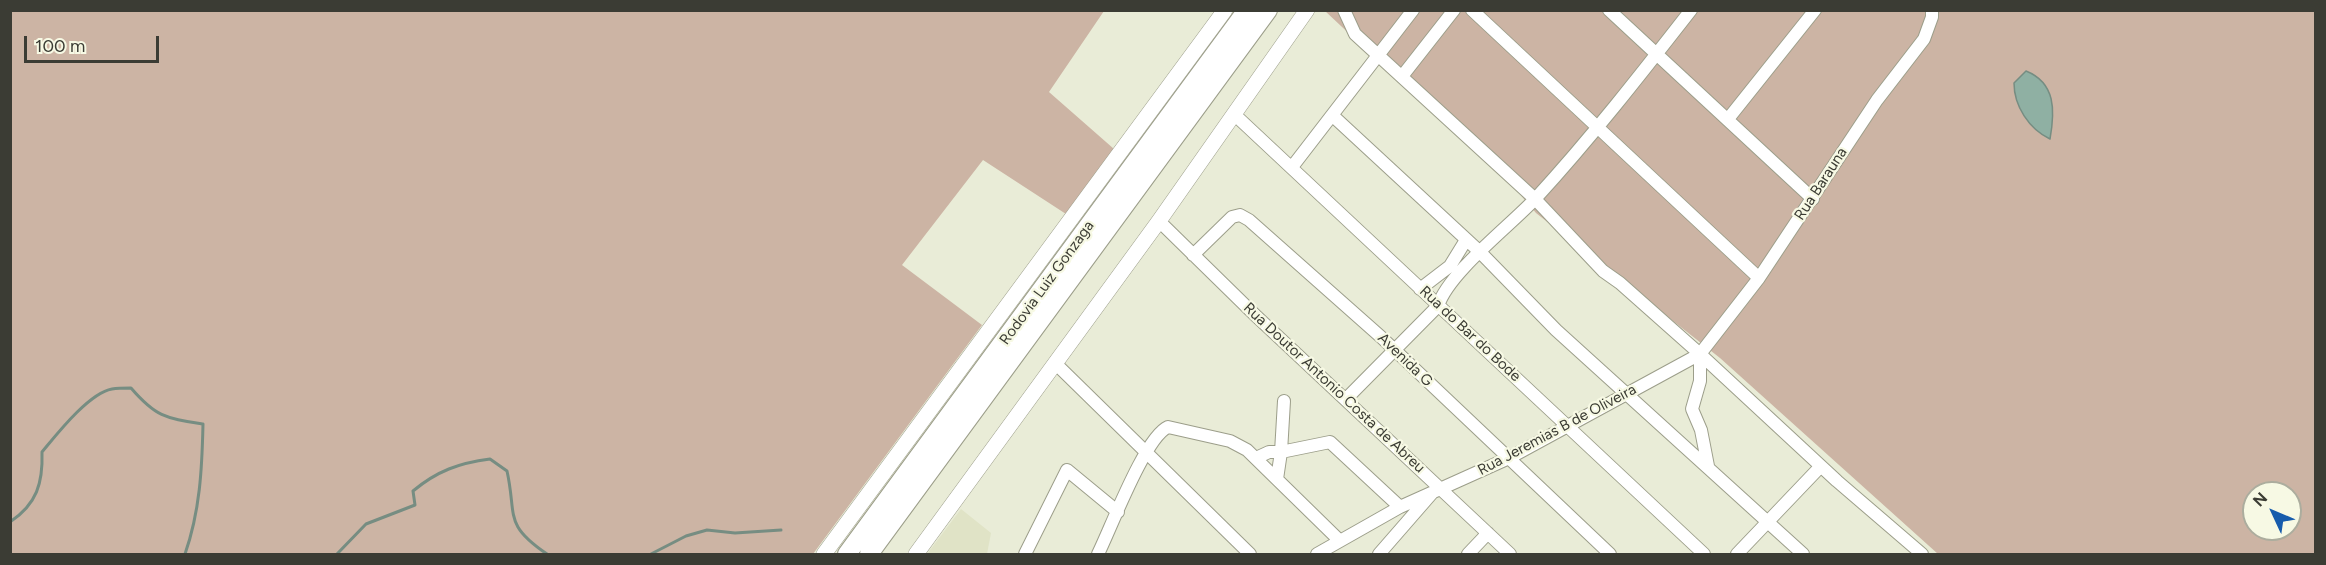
<!DOCTYPE html>
<html>
<head>
<meta charset="utf-8">
<style>
  body { margin:0 }
  #map { position:relative; width:2326px; height:565px; overflow:hidden; background:#e9ecd7; font-family:Figtree,sans-serif }
  canvas { display:block }
  .frame { position:absolute; inset:0; border:12px solid #3b3c34; pointer-events:none }
  .north { position:absolute; left:2242px; top:481px; width:60px; height:60px; box-sizing:border-box; background:#f7f9e4; border:2px solid #acad9e; border-radius:50%; rotate:314deg; font-size:16px; font-weight:700; line-height:24px; text-align:center; color:#3b3c34 }
  .north::after { content:''; display:block; margin:auto; width:21px; height:27px; background:#175cac; clip-path:polygon(50% 0,100% 100%,50% 72%,0 100%) }
  .scale { position:absolute; left:24px; top:36px; width:135px; height:27px; box-sizing:border-box; border:3px solid #3b3c34; border-top:0; padding-left:8px; font-size:18px; line-height:21px; white-space:nowrap; color:#3b3c34; -webkit-text-stroke:4px #f7f9e4; paint-order:stroke }
</style>
</head>
<body>
<div id="map">
<canvas width="2326" height="565"></canvas>
<div class="frame"></div>
<div class="north">N</div>
<div class="scale">100 m</div>
</div>
<script>
const c = document.querySelector('canvas').getContext('2d');
c.lineJoin = 'round';
function paint(path, color) {
  c.fillStyle = color;
  c.fill(path, 'evenodd');
}
function strokePath(path, color, width, dash) {
  c.strokeStyle = color;
  c.lineWidth = width;
  c.lineCap = dash ? 'butt' : 'round';
  c.setLineDash(dash || []);
  c.stroke(path);
}
function write(font, color, halo, rows, align = 'center') {
  c.font = font + ' Figtree,sans-serif';
  c.lineWidth = 4.5;
  c.setLineDash([]);
  c.textBaseline = 'middle';
  c.strokeStyle = halo;
  c.fillStyle = color;
  for (const [text, x, y, turn = 0] of rows) {
    c.save();
    c.translate(x, y);
    c.rotate((+turn || 0) * Math.PI / 180);
    c.textAlign = isNaN(turn) ? turn : align;
    if (halo) c.strokeText(text, 0, 0);
    c.fillText(text, 0, 0);
    c.restore();
  }
}
paint(new Path2D(`
  M961 509 991 533 987 554H927Z`), '#e0e3c6');
paint(new Path2D(`
  M10 11H1104L1049 92 1114 149 1066 214 983 160 902 265 982 325 813 554H11Z
  M1325 11H2315V554H1938L1720 358 1536 213 1518 192ZM2254 493H2290V529H2254Z`), '#ccb4a4');
const water = new Path2D(`
  M2026 71C2056 83 2055 111 2050 139 2029 129 2014 106 2014 83Z`);
paint(water, '#8fb0a3');
strokePath(water, '#768d82', 1.5);
strokePath(new Path2D(`
  M10 522C37 504 43 483 42 452 57 434 89 393 112 389 118 388 125 388 131 388 156 417 165 418 203 424 202 469 200 511 185 554
  M337 554 366 524 415 505 413 491C437 471 459 463 490 459L507 471C517 516 503 524 547 554
  M651 554 686 536 707 530 735 533 781 530`), '#768d82', 3);
const minor = new Path2D(`
  M1344 10 1355 34 1535 199 1603 271 1620 283 1700 354 1837 481 1922 554
  M1472 10 1759 278
  M1609 10 1813 199
  M1403 75 1454 10
  M1235 115 1704 554
  M1333 116 1480 252 1556 330 1803 554
  M1728 119 1815 10
  M1292 167 1413 10
  M1159 221 1255 315 1510 554
  M1193 255 1232 217 1240 215 1249 220 1381 337 1610 554
  M1420 289 1450 266 1466 240
  M1700 354V381L1692 409 1701 430 1708 466
  M1055 363 1250 554
  M1346 399 1438 306C1448 273 1511 225 1536 198 1591 138 1641 74 1691 10
  M1256 458 1269 452H1281L1284 401
  M1277 479 1281 452 1330 442 1400 507
  M1025 554 1067 470 1118 512
  M1098 554C1111 528 1145 437 1168 427L1230 441 1247 450 1339 540
  M1317 554 1400 507 1509 458 1700 354 1759 278 1877 100 1924 39 1932 17V10
  M1379 554 1433 492
  M1468 554 1488 533
  M1737 554 1821 466`);
const major = new Path2D(`
  M824 554 1225 10
  M916 554 1159 221 1307 10`);
const highway = new Path2D(`
  M847 554 1247 10
  M869 554 1268 10`);
strokePath(minor, '#9c9e8a', 14);
strokePath(major, '#9c9e8a', 16);
strokePath(highway, '#9c9e8a', 20);
strokePath(minor, '#fff', 12);
strokePath(major, '#fff', 15);
strokePath(highway, '#fff', 18);
write('15px', '#3b3c34', '#f7f9e4', [
  ["Rua Barauna",1821,184,-57],
  ["Rodovia Luiz Gonzaga",1047,283,-54],
  ["Rua do Bar do Bode",1470,334,43],
  ["Avenida G",1405,360,44],
  ["Rua Doutor Antonio Costa de Abreu",1334,388,43],
  ["Rua Jeremias B de Oliveira",1557,430,-28]
]);
</script>
</body>
</html>
